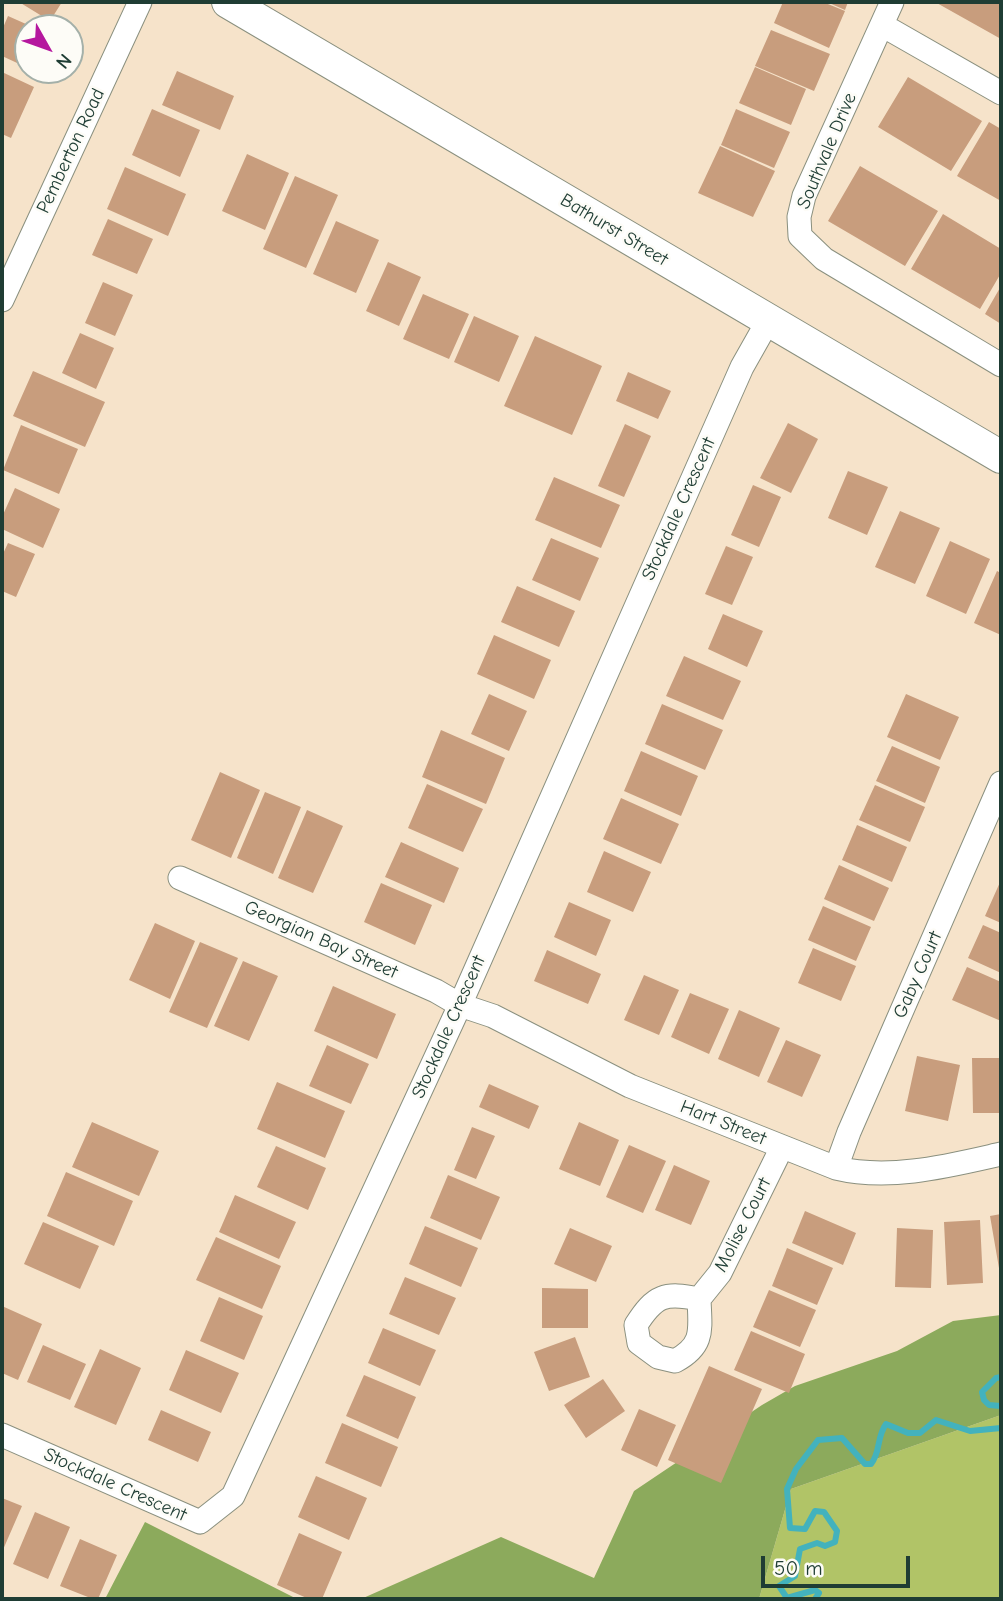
<!DOCTYPE html>
<html>
<head>
<meta charset="utf-8">
<style>
  body { margin:0 }
  #map { position:relative; width:1003px; height:1601px; overflow:hidden; background:#f6e3ca; font-family:"Comic Neue",sans-serif }
  canvas { display:block }
  .frame { position:absolute; inset:0; border:4px solid #1f3d34; pointer-events:none }
  .north { position:absolute; left:14px; top:14px; width:70px; height:70px; box-sizing:border-box; background:#fdfcf7; border:2px solid #a4b0a9; border-radius:50%; rotate:130deg; font-size:19px; font-weight:700; line-height:28px; text-align:center; color:#1f3d34 }
  .north::after { content:''; display:block; margin:auto; width:24px; height:32px; background:#b5179e; clip-path:polygon(50% 0,100% 100%,50% 72%,0 100%) }
  .scale { position:absolute; left:761px; top:1556px; width:149px; height:32px; box-sizing:border-box; border:4px solid #1f3d34; border-top:0; padding-left:9px; font-size:21px; line-height:24px; white-space:nowrap; color:#1f3d34; -webkit-text-stroke:5px #fdfcf7; paint-order:stroke }
</style>
</head>
<body>
<div id="map">
<canvas width="1003" height="1601"></canvas>
<div class="frame"></div>
<div class="north">N</div>
<div class="scale">50 m</div>
</div>
<script>
const c = document.querySelector('canvas').getContext('2d');
c.lineJoin = 'round';
function paint(path, color) {
  c.fillStyle = color;
  c.fill(path, 'evenodd');
}
function strokePath(path, color, width, dash) {
  c.strokeStyle = color;
  c.lineWidth = width;
  c.lineCap = dash ? 'butt' : 'round';
  c.setLineDash(dash || []);
  c.stroke(path);
}
function write(font, color, halo, rows, align = 'center') {
  c.font = font + ' "Comic Neue",sans-serif';
  c.lineWidth = 5;
  c.setLineDash([]);
  c.textBaseline = 'middle';
  c.strokeStyle = halo;
  c.fillStyle = color;
  for (const [text, x, y, turn = 0] of rows) {
    c.save();
    c.translate(x, y);
    c.rotate((+turn || 0) * Math.PI / 180);
    c.textAlign = isNaN(turn) ? turn : align;
    if (halo) c.strokeText(text, 0, 0);
    c.fillText(text, 0, 0);
    c.restore();
  }
}
paint(new Path2D(`
  M1001 1415V1599H759L791 1489Z`), '#b1c467');
paint(new Path2D(`
  M1001 1315V1415L791 1489 759 1599H361L501 1537 594 1578 634 1491 762 1405 795 1386 897 1351 953 1321Z
  M145 1522 297 1599H105Z`), '#8caa5c');
strokePath(new Path2D(`
  M1001 1377 996 1378 982 1392 984 1400 989 1405 1001 1406
  M815 1599 819 1593 815 1590 787 1598 779 1586 795 1576 800 1549 817 1543 825 1546 835 1542 837 1531 824 1512 815 1511 805 1529 790 1528 787 1489 796 1469 818 1440 842 1438 865 1464H871C881 1452 876 1438 886 1424L908 1433H920L936 1420 970 1431 1001 1428`), '#43b2bd', 6);
paint(new Path2D(`
  M19 2H62L50 21Z
  M783 2H823L845 11 829 48 774 23Z
  M827 2H848L845 10Z
  M935 2H1001V39Z
  M8 16 35 28H28V68L2 56V30Z
  M771 30 830 54 814 91 755 66Z
  M755 67 806 89 791 125 739 103Z
  M177 71 234 96 220 130 162 105Z
  M2 72 34 87 11 138 2 134Z
  M908 77 982 121 951 171 878 127Z
  M152 109 200 130 180 177 132 155Z
  M736 109 790 132 774 168 721 145Z
  M989 122 1001 129V201L957 176Z
  M720 146 775 171 753 217 698 193Z
  M247 154 289 173 265 230 222 211Z
  M860 166 938 211 905 266 828 221Z
  M125 167 186 194 168 236 107 209Z
  M295 176 338 195 306 268 263 249Z
  M943 214 1001 249V273L980 309 911 269Z
  M108 219 153 239 137 274 92 255Z
  M336 221 379 240 356 293 313 274Z
  M388 262 421 277 399 326 366 311Z
  M103 282 133 295 115 336 85 323Z
  M1001 286V324L985 314Z
  M423 294 469 314 449 359 403 339Z
  M474 316 519 336 499 382 454 362Z
  M80 333 114 348 96 389 62 373Z
  M535 336 602 366 572 435 504 406Z
  M33 371 105 402 85 447 13 416Z
  M628 372 671 391 658 419 616 401Z
  M788 423 818 439 791 493 760 478Z
  M625 424 651 436 624 497 598 486Z
  M21 425 78 449 59 494 3 470Z
  M848 471 888 487 867 535 828 518Z
  M554 477 620 505 601 548 535 520Z
  M753 485 781 497 759 547 731 535Z
  M15 488 60 509 43 548 2 529V517Z
  M900 511 940 528 915 584 875 567Z
  M551 538 599 558 580 601 532 580Z
  M950 541 990 559 966 614 926 596Z
  M8 543 35 554 16 597 2 591V556Z
  M726 546 753 557 732 605 705 594Z
  M997 571 1001 573V635L974 623Z
  M517 586 575 611 559 647 501 622Z
  M723 614 763 631 747 667 708 649Z
  M494 635 551 660 534 699 477 674Z
  M684 656 741 681 723 720 666 696Z
  M489 694 527 711 509 751 471 734Z
  M906 694 959 717 940 760 887 737Z
  M662 704 723 730 705 770 645 744Z
  M441 730 505 758 486 804 422 777Z
  M892 746 940 767 925 803 876 781Z
  M641 751 698 776 681 816 624 791Z
  M220 772 260 790 231 858 191 840Z
  M427 784 483 809 463 852 408 828Z
  M875 785 925 807 910 842 859 820Z
  M265 792 301 807 273 874 237 858Z
  M621 798 679 824 661 864 603 839Z
  M307 810 343 826 313 893 278 878Z
  M857 825 907 847 892 882 842 860Z
  M401 842 459 868 444 903 385 877Z
  M604 851 651 872 633 912 587 892Z
  M839 865 889 888 874 921 824 899Z
  M1001 880V923L985 916Z
  M381 883 432 905 415 945 364 922Z
  M569 902 611 920 596 956 554 937Z
  M823 906 871 927 856 961 808 940Z
  M155 923 195 941 170 999 129 980Z
  M983 925 1001 933V973L968 958Z
  M200 942 238 958 207 1028 169 1012Z
  M813 948 856 966 841 1001 798 983Z
  M547 950 601 974 588 1004 534 981Z
  M243 961 278 976 249 1041 214 1026Z
  M967 967 1001 982V1021L952 1000Z
  M644 975 679 990 659 1035 624 1020Z
  M333 986 396 1014 377 1059 314 1031Z
  M690 993 729 1009 709 1054 671 1037Z
  M739 1010 780 1028 759 1077 718 1059Z
  M786 1040 821 1055 802 1097 767 1082Z
  M327 1045 369 1064 351 1104 309 1086Z
  M917 1056 960 1065 948 1121 905 1111Z
  M972 1058H1001V1113H973Z
  M277 1082 345 1111 325 1158 257 1129Z
  M489 1084 539 1106 529 1129 479 1107Z
  M92 1122 159 1151 139 1196 72 1167Z
  M579 1122 619 1140 600 1186 559 1169Z
  M472 1127 495 1136 476 1179 454 1170Z
  M629 1145 666 1161 643 1213 606 1197Z
  M276 1146 326 1168 308 1210 257 1187Z
  M674 1165 710 1181 691 1225 655 1210Z
  M66 1172 133 1201 114 1246 47 1216Z
  M448 1175 500 1197 481 1240 430 1218Z
  M235 1195 296 1222 279 1259 219 1232Z
  M805 1211 856 1233 843 1265 792 1243Z
  M1001 1214V1274H1000L990 1216Z
  M980 1220 983 1283 947 1285 944 1222Z
  M43 1222 99 1246 80 1289 24 1264Z
  M425 1226 478 1248 461 1287 409 1264Z
  M570 1228 612 1246 596 1282 554 1264Z
  M897 1228 933 1230 931 1288 895 1287Z
  M216 1237 281 1266 262 1309 196 1280Z
  M787 1248 833 1268 817 1305 772 1286Z
  M405 1277 456 1298 439 1335 389 1314Z
  M542 1288 588 1289V1328H542Z
  M769 1290 816 1310 800 1347 753 1327Z
  M219 1297 263 1316 244 1360 200 1341Z
  M2 1306 42 1324 18 1380 2 1373Z
  M383 1328 436 1350 420 1386 368 1363Z
  M751 1331 805 1354 789 1393 734 1370Z
  M575 1337 590 1377 549 1391 534 1352Z
  M43 1345 86 1364 70 1400 27 1382Z
  M100 1349 141 1368 116 1425 74 1407Z
  M186 1350 239 1373 221 1413 169 1390Z
  M709 1366 762 1389 721 1483 668 1460Z
  M364 1375 416 1397 398 1439 346 1416Z
  M603 1379 625 1411 586 1438 564 1405Z
  M639 1409 676 1425 657 1467 621 1450Z
  M161 1410 211 1432 198 1462 148 1440Z
  M342 1423 398 1447 381 1487 325 1463Z
  M316 1476 367 1498 349 1540 298 1517Z
  M2 1498 22 1506 2 1552Z
  M35 1512 70 1527 48 1579 13 1564Z
  M299 1533 342 1552 322 1599H309L277 1585Z
  M80 1539 117 1555 98 1599H93L60 1586Z`), '#c89d7d');
const minor = new Path2D(`
  M892 2 804 196 799 217 800 236 824 259 1001 365
  M882 25 1001 93
  M2 300 140 2
  M180 878 436 991 460 1005 493 1016 630 1086 836 1168C890 1181 948 1166 1001 1154
  M836 1168 849 1132 1001 783
  M699 1299C700 1329 705 1345 675 1361L658 1357 639 1343 636 1325C655 1295 665 1292 699 1299L720 1273 782 1147
  M2 1435 200 1522 233 1496 460 1005 742 367 768 321`);
const secondary = new Path2D(`
  M228 2 1001 457`);
strokePath(minor, '#8a907f', 25);
strokePath(secondary, '#8a907f', 34);
strokePath(minor, '#fff', 23);
strokePath(secondary, '#fff', 32);
write('19px', '#1f3d34', '#fdfcf7', [
  ["Pemberton Road",71,151,-65],
  ["Southvale Drive",827,151,-67],
  ["Bathurst Street",614,230,31],
  ["Stockdale Crescent",679,509,-66],
  ["Georgian Bay Street",321,940,24],
  ["Gaby Court",918,975,-66],
  ["Stockdale Crescent",449,1027,-66],
  ["Hart Street",723,1123,22],
  ["Molise Court",743,1225,-63],
  ["Stockdale Crescent",115,1485,24]
]);
</script>
</body>
</html>
